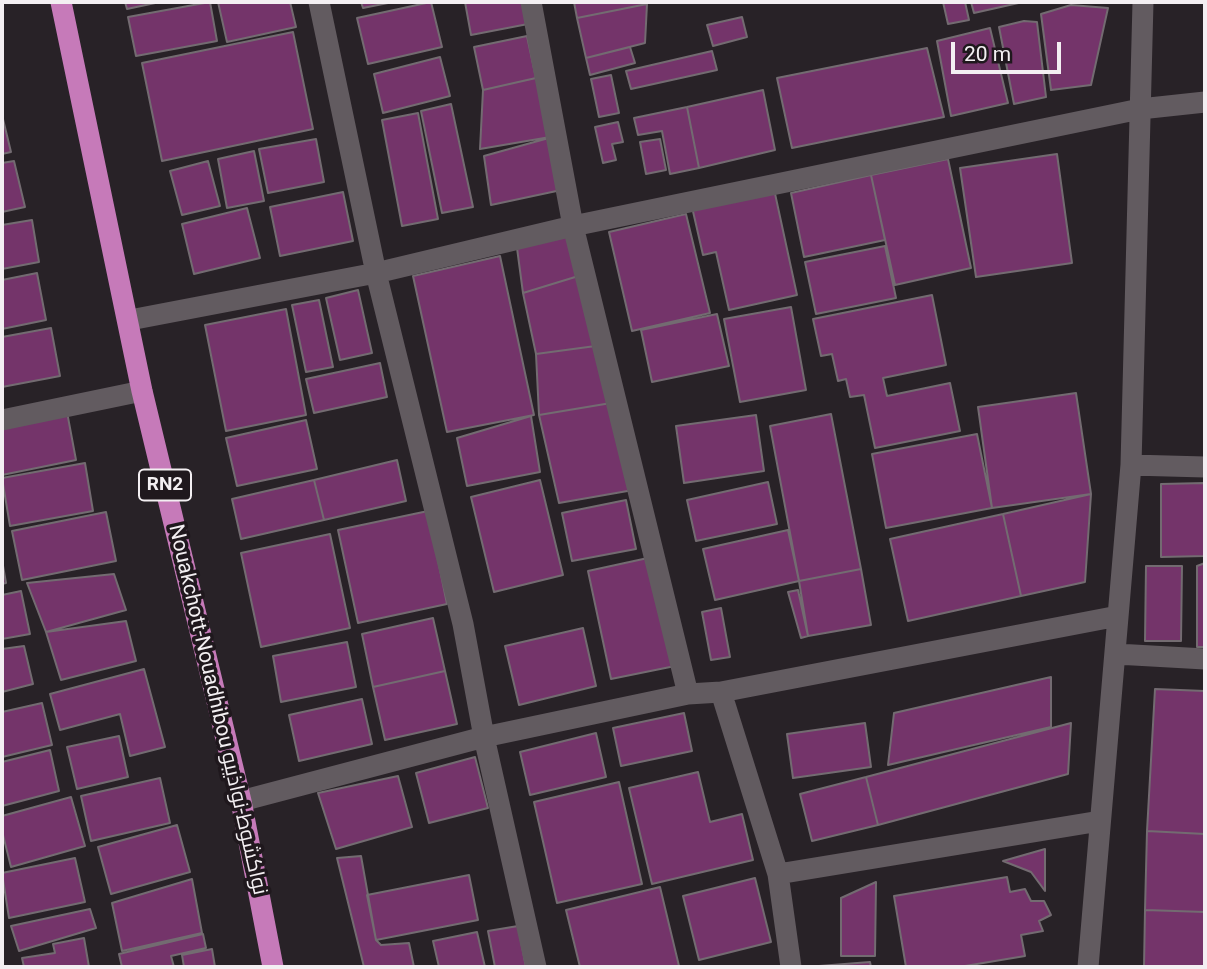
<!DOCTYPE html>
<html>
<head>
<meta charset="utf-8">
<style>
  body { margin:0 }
  #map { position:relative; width:1207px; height:969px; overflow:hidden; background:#282227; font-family:Roboto,sans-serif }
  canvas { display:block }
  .frame { position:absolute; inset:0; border:4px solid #f3eff2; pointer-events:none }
  .scale { position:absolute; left:951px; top:42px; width:110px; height:32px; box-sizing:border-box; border:4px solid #f3eff2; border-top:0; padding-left:9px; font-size:21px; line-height:24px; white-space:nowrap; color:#f3eff2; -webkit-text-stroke:5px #1f181d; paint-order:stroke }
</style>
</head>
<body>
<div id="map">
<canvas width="1207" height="969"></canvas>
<div class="frame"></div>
<div class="scale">20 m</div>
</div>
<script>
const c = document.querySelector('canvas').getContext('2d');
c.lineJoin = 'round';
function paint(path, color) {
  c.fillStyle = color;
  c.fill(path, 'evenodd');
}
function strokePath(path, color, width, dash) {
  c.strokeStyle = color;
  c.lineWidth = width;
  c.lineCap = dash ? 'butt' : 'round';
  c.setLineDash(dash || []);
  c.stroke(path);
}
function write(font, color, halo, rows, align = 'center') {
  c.font = font + ' Roboto,Cairo,sans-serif';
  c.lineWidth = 7;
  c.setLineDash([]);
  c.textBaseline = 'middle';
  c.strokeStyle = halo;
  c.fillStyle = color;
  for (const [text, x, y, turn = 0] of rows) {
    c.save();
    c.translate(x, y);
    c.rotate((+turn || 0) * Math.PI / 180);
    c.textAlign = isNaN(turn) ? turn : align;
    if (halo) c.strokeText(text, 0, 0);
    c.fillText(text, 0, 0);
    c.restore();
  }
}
const building = new Path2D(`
  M125 2H160L127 9Z
  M210 2 217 41 136 56 128 17Z
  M218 2H290L296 27 227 42Z
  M361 2H393L363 8Z
  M431 2 442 47 368 64 357 18Z
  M465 2H524L528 24 471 35Z
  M574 2H646L647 4 577 18Z
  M943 2H965L969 20 948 24Z
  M971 2H1023L974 13Z
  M647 4 645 43 586 58 577 18Z
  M1071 5 1108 8 1091 85 1051 90 1041 14Z
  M742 17 747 37 713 46 707 25Z
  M1024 21 1037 22 1046 97 1014 104 999 27Z
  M990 28 1008 103 951 116 937 41Z
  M293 32 313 129 162 161 142 63Z
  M527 36 536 78 483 90 474 47Z
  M630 47 635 63 590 75 586 58Z
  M927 48 944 117 792 148 777 78Z
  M712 51 717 70 631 89 626 71Z
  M440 57 450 96 383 113 374 74Z
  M611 75 619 113 599 117 591 79Z
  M536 78 556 136 480 149 483 90Z
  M763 90 775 150 699 168 687 107Z
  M451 104 473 207 442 213 421 111Z
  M687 107 699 168 670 174 662 131 638 135 634 118Z
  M418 113 438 219 402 226 382 120Z
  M2 115 11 152 2 154Z
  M618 122 623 142 612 144 616 160 603 163 595 127Z
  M556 136 566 189 491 205 484 156Z
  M316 139 324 182 268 193 259 149Z
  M660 139 666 170 646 174 640 142Z
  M254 151 264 201 227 208 218 159Z
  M1057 154 1072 263 976 277 960 168Z
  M948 159 971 268 895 285 871 175Z
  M14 161 25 207 2 212V163Z
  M208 161 220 206 182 215 170 171Z
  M871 175 885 240 804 257 791 193Z
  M774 189 797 295 729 310 716 252 703 255 692 207Z
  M343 192 353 241 280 256 270 207Z
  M247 208 260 258 194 274 182 224Z
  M686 214 710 313 632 331 609 232Z
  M32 220 39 262 2 269V225Z
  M573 226 585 274 523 293 517 248Z
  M885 246 896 298 816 314 805 262Z
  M500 256 534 415 447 432 413 276Z
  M37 273 46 320 2 329V280Z
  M585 274 603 345 536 354 523 293Z
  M358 290 372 353 340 360 326 298Z
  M932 295 946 365 883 378 887 396 950 383 960 431 875 448 864 395 850 397 846 379 838 381 832 354 821 356 813 319Z
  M319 300 333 367 306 372 292 305Z
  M791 307 806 390 740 402 724 319Z
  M286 309 306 415 226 431 205 325Z
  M717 314 729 366 652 382 641 330Z
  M51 328 60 376 2 387V337Z
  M603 345 617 402 539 415 536 354Z
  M380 363 387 397 314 413 306 379Z
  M1076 393 1091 494 992 508 978 407Z
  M617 402 639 489 559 503 539 415Z
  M67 412 76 460 2 475V424Z
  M831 414 861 569 799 581 770 426Z
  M756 415 764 471 684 483 676 426Z
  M531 416 540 472 467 486 457 438Z
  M306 420 317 469 237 486 226 438Z
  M977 434 992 508 886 528 872 454Z
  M397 460 406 501 324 520 314 480Z
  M85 463 93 511 10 526 2 478Z
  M314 480 324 520 241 539 232 499Z
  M540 480 563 575 494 592 471 497Z
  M768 482 777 524 696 541 687 500Z
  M1205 483V556L1161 557V484Z
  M1091 494 1085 582 1021 596 1003 514Z
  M626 500 636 549 572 561 562 513Z
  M428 511 447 604 358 623 338 530Z
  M106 512 116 561 22 580 12 531Z
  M1003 514 1021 596 908 621 890 539Z
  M788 530 799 581 715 600 703 549Z
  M330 534 350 628 261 647 241 553Z
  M657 556 680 665 611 679 588 571Z
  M2 560 6 583 2 584Z
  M1205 563V647H1197V566Z
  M1146 566H1182L1181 641H1145Z
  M861 569 871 625 808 636 799 581Z
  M114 574 126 610 46 632 27 583Z
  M798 590 808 636 801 638 788 592Z
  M21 591 30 634 2 639V595Z
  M721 608 730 657 711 660 702 612Z
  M433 618 445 671 373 687 362 634Z
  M126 621 136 661 61 680 46 632Z
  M583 628 596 686 519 705 505 646Z
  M347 642 356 687 281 702 273 656Z
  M24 646 33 684 2 692V649Z
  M144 669 165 747 130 756 120 714 60 730 50 694Z
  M445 671 457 724 385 740 373 687Z
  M1051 677V727L888 765 894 713Z
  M1155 689 1205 691V834L1147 831Z
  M362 699 372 744 299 761 289 715Z
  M42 703 52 745 2 757V712Z
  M684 713 692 751 621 766 613 728Z
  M865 723 871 767 793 778 787 734Z
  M1071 723 1068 774 878 825 866 777Z
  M596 733 606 777 530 795 520 752Z
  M119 736 128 777 77 789 67 747Z
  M50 750 59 791 2 806V762Z
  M475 757 488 808 429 823 416 773Z
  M698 772 710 822 742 814 753 860 652 884 629 788Z
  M398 776 412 827 336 849 318 793Z
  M866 777 878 825 812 841 800 794Z
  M160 778 170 823 91 841 81 796Z
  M619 782 642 884 557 903 534 802Z
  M71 797 85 846 11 867 2 831V816Z
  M177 825 190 872 111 894 98 847Z
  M1147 831 1205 834V912L1145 910Z
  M1045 849V891L1031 872 1003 861Z
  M361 856 376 940 381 945 409 943 414 967H364L337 858Z
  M75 858 85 902 9 918 2 873Z
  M469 875 478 920 376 940 367 895Z
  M1007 877 1010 892 1025 889 1031 901H1044L1051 915 1039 921 1043 931 1021 935 1025 956 959 967H906L894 896Z
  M755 878 771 942 699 960 683 896Z
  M192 879 202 933 122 951 112 903Z
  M876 882 875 956H841V898Z
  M660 887 679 966 580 967 566 910Z
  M90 909 96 928 19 951 11 926Z
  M1145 910 1205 912V967H1144Z
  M518 926 526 967H495L488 931Z
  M477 932 485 967H439L433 941Z
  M203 934 206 948 171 956 174 967H122L119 954Z
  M84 938 89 967H24L22 958 55 953 53 944Z
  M212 949 215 967H184L182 955Z
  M870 962 871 967H819V966Z`);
paint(building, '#74346a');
strokePath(building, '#736b71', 2);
strokePath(new Path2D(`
  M319 2 376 273 463 624 484 737 536 967
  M531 2 573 226 688 694
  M130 320 376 273 573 226 1140 109 1205 102
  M2 420 142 391
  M1131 465 1205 467
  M1116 654 1205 659
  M721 692 778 874 791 967
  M241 801 484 737 688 694 721 692 1118 616
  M778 874 1100 821
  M1088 967 1131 465 1143 2`), '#625b60', 21);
strokePath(new Path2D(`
  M61 2 142 391 241 801 273 967`), '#c67ab9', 21);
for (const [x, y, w] of [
  [165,485,52]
]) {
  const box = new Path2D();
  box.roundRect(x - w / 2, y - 15.5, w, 31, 5);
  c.fillStyle = '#1f181d';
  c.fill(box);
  strokePath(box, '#f3eff2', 2);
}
write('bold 19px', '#f3eff2', null, [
  ["RN2",165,485]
]);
write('21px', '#f3eff2', '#1f181d', [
  ["Nouakchott-Nouadhibou نواكشوط-نواذيبو",217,710,77]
]);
</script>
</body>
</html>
